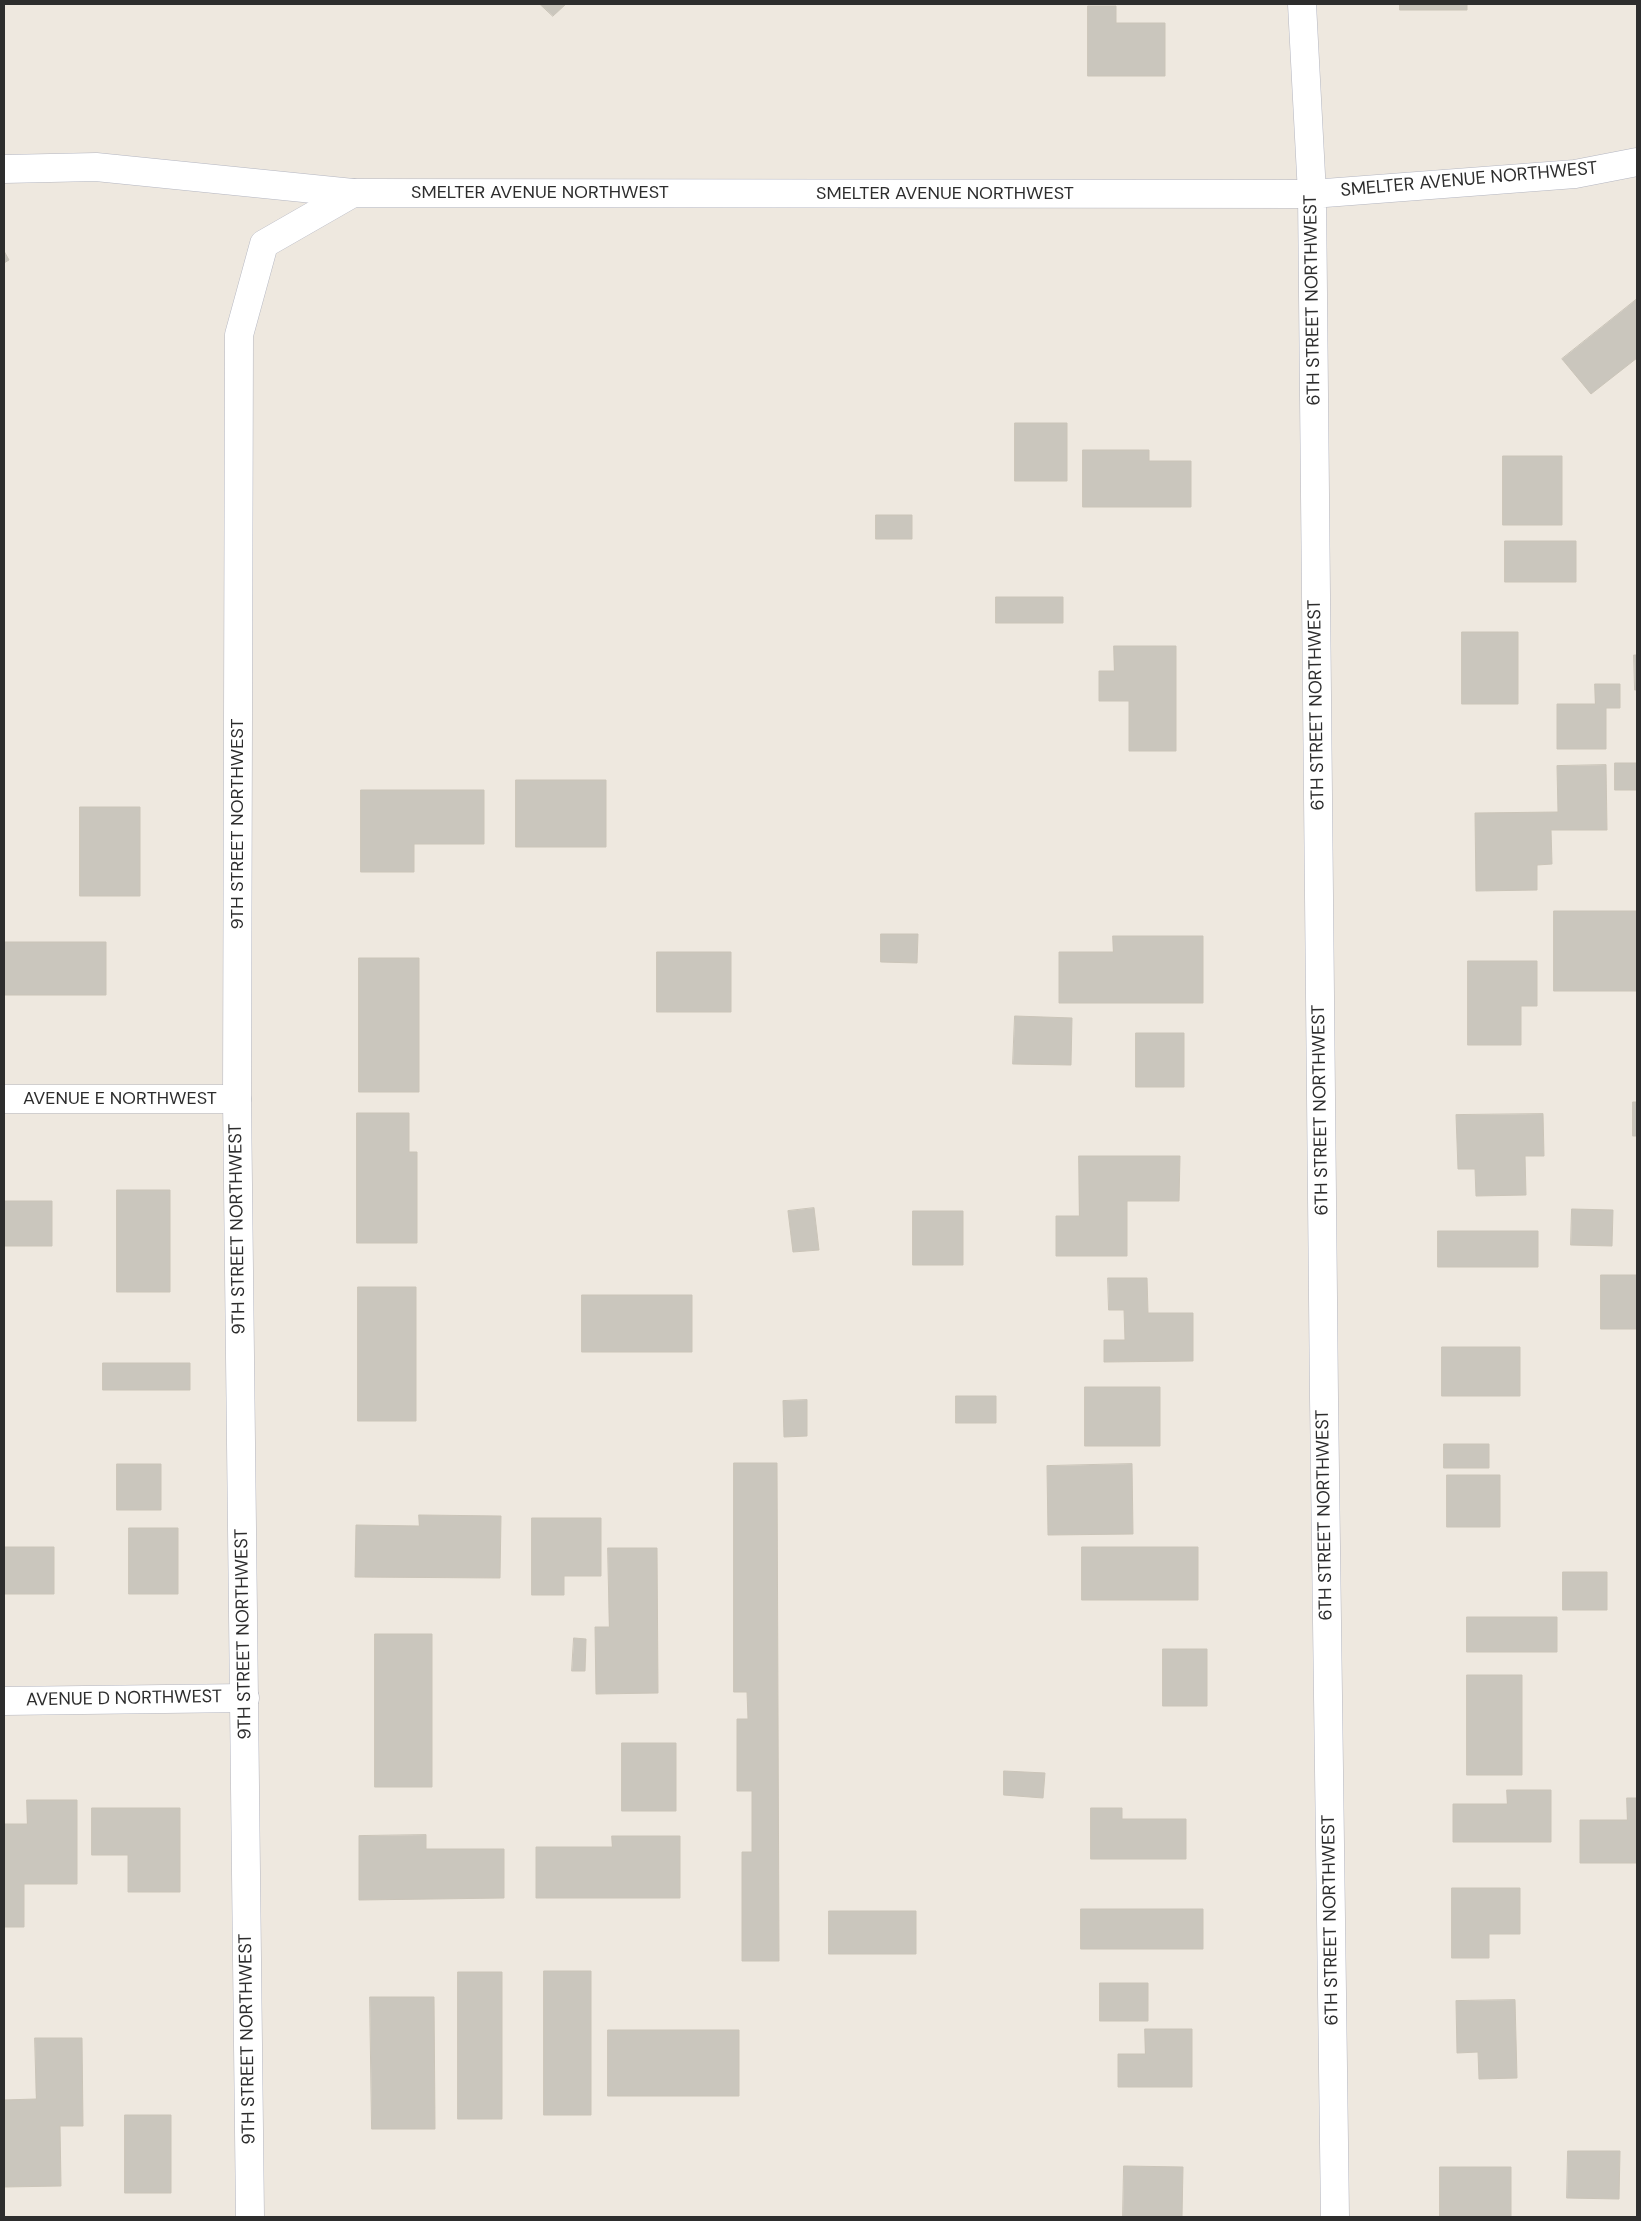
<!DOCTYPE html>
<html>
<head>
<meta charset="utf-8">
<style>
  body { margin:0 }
  #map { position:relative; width:1641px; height:2221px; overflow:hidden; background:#eee8df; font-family:"DM Sans",sans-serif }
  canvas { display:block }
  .frame { position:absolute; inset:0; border:5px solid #2d2d2d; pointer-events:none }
</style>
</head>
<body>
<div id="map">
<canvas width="1641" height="2221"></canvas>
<div class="frame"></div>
</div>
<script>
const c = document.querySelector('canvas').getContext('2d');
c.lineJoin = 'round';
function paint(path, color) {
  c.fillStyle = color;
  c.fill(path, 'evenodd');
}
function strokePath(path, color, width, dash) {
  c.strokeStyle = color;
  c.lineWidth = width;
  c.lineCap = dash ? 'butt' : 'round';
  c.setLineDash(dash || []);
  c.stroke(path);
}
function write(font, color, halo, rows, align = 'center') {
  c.font = font + ' "DM Sans",sans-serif';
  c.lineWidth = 4;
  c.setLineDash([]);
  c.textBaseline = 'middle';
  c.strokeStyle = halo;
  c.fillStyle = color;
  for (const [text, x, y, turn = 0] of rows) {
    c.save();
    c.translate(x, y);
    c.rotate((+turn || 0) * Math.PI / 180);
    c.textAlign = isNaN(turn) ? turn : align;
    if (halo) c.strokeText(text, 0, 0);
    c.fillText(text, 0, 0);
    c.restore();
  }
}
const building = new Path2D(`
  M540 4H566L553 16Z
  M1400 4H1467V10H1400Z
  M1088 6H1116V23H1165V76H1088Z
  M4 251 9 260 4 263Z
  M1637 299V358L1591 394 1562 359Z
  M1015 423H1067V481H1015Z
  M1083 450H1149V461H1191V507H1083Z
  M1503 456H1562V525H1503Z
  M876 515H912V539H876Z
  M1505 541H1576V582H1505Z
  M996 597H1063V623H996Z
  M1462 632H1518V704H1462Z
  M1114 646H1176V751H1129V701H1099V671H1114Z
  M1634 655H1637V690H1635Z
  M1595 684H1620V708H1606V749H1557V704H1595Z
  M1615 763H1637V790H1615Z
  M1606 765 1607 830H1551L1552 864 1537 865V890L1476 891 1475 813 1558 812 1557 766Z
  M516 780H606V847H516Z
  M361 790H484V844H414V872H361Z
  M80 807H140V896H80Z
  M1554 911H1637V991H1554Z
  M881 934H918L917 963 881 962Z
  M1113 936H1203V1003H1059V952H1113Z
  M4 942H106V995H4Z
  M657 952H731V1012H657Z
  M359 958H419V1092H359Z
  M1468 961H1537V1006H1521V1045H1468Z
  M1015 1016 1072 1018 1071 1065 1013 1064Z
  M1136 1033H1184V1087H1136Z
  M1633 1102H1637V1136H1633Z
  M357 1113H409V1152H417V1243H357Z
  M1543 1114 1544 1156H1525L1526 1195 1476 1196 1475 1169H1458L1456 1115Z
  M1079 1156H1180L1179 1201H1127V1256H1056V1216H1079Z
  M117 1190H170V1292H117Z
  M4 1201H52V1246H4Z
  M814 1208 819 1250 793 1252 788 1211Z
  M1572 1209 1613 1210 1612 1246 1571 1245Z
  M913 1211H963V1265H913Z
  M1438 1231H1538V1267H1438Z
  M1601 1275H1637V1329H1601Z
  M1108 1278H1147L1148 1313H1193V1361L1104 1362V1340H1125L1124 1310H1109Z
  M358 1287H416V1421H358Z
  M582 1295H692V1352H582Z
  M1442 1347H1520V1396H1442Z
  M103 1363H190V1390H103Z
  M1085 1387H1160V1446H1085Z
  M956 1396H996V1423H956Z
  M807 1400V1436L784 1437 783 1401Z
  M1444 1444H1489V1468H1444Z
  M734 1463H777L779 1961H742V1852H752V1791H737V1719H748L747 1692H734Z
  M117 1464H161V1510H117Z
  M1132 1464 1133 1534 1048 1535 1047 1466Z
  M1447 1475H1500V1527H1447Z
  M419 1515 501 1516 500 1578 355 1577 356 1525 419 1526Z
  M532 1518H601V1576H564V1595H532Z
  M129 1528H178V1594H129Z
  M4 1547H54V1594H4Z
  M1082 1547H1198V1600H1082Z
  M608 1548H657L658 1693 596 1694 595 1627H609Z
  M1563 1572H1607V1610H1563Z
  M1467 1617H1557V1652H1467Z
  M375 1634H432V1787H375Z
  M574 1638 586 1639 585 1671H572Z
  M1163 1649H1207V1706H1163Z
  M1467 1675H1522V1775H1467Z
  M622 1743H676V1811H622Z
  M1004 1771 1045 1773 1043 1798 1004 1795Z
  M1507 1790H1551V1842H1453V1804H1507Z
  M1627 1798H1637V1863H1580V1820H1627Z
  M27 1800H77V1884H24V1927H4V1824H27Z
  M92 1808H180V1892H128V1855H92Z
  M1091 1808H1122V1819H1186V1859H1091Z
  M426 1835V1849H504V1898L359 1900V1836Z
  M612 1836H680V1898H536V1847H612Z
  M1452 1888H1520V1934H1489V1958H1452Z
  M1081 1909H1203V1949H1081Z
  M829 1911H916V1954H829Z
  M544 1971H591V2115H544Z
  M458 1972H502V2119H458Z
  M1100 1983H1148V2021H1100Z
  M370 1997H434L435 2129H372Z
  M1515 2000 1517 2078 1479 2079 1478 2052 1457 2053 1456 2001Z
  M1145 2029H1192V2087H1118V2054H1145Z
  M608 2030H739V2096H608Z
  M35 2038H82L83 2126H60L61 2186 4 2187V2100L36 2099Z
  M125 2115H171V2193H125Z
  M1568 2151H1620L1619 2199 1567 2198Z
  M1124 2166 1183 2167 1182 2217H1123Z
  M1440 2167H1511V2217H1440Z`);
paint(building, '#cac6bd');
strokePath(building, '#cac4b8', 1);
const minor = new Path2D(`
  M1302 4 1312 194
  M4 169 96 167 353 193
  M4 1099H237
  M4 1701 245 1698`);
const tertiary = new Path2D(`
  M1312 194 1324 1398 1335 2217
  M250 2217 237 1099 239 335 264 244 353 193 1312 194 1575 174 1637 162`);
strokePath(minor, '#b3b5c0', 29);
strokePath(tertiary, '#b3b5c0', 29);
strokePath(minor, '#fff', 28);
strokePath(tertiary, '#fff', 28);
write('18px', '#2d2d2d', '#fff', [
  ["SMELTER AVENUE NORTHWEST",1469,180,-5],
  ["SMELTER AVENUE NORTHWEST",540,193],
  ["SMELTER AVENUE NORTHWEST",945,194],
  ["6TH STREET NORTHWEST",1313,300,-91],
  ["6TH STREET NORTHWEST",1317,705,-91],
  ["9TH STREET NORTHWEST",238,824,-90],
  ["AVENUE E NORTHWEST",120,1099],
  ["6TH STREET NORTHWEST",1321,1110,-91],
  ["9TH STREET NORTHWEST",238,1229,-91],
  ["6TH STREET NORTHWEST",1325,1515,-91],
  ["9TH STREET NORTHWEST",244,1634,-91],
  ["AVENUE D NORTHWEST",124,1699,-1],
  ["6TH STREET NORTHWEST",1331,1920,-91],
  ["9TH STREET NORTHWEST",248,2039,-91]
]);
</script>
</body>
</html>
